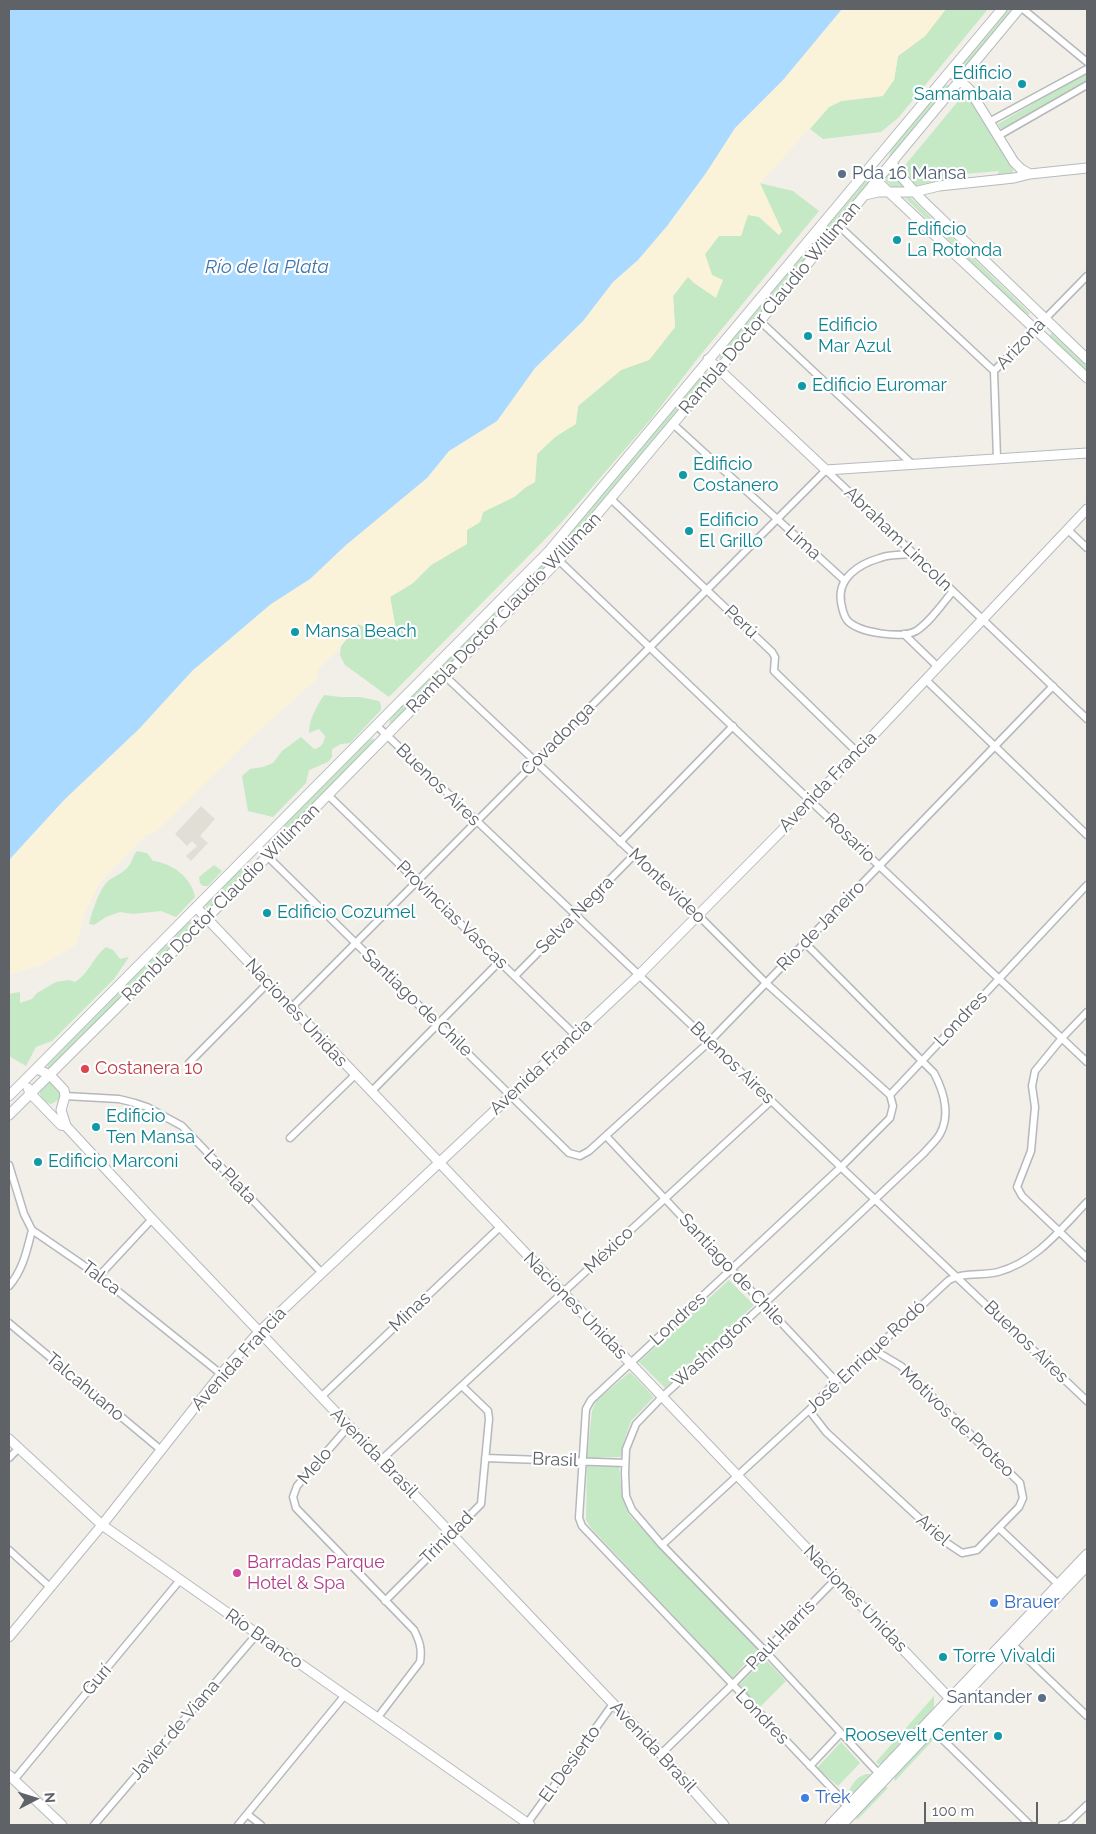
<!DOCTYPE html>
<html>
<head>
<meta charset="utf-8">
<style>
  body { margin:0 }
  #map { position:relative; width:1096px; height:1834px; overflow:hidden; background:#f1efe8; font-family:Raleway,sans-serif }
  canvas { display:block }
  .frame { position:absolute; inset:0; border:10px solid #5f6368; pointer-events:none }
  .north { position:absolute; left:10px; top:1774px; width:50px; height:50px; -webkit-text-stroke:4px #fff; paint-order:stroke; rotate:85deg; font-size:14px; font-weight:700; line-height:20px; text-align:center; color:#5f6368 }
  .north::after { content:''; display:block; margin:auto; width:18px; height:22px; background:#5f6368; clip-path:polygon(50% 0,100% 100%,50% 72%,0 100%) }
  .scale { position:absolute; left:924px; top:1802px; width:114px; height:22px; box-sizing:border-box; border:2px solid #5f6368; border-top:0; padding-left:6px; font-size:15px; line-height:18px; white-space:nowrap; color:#5f6368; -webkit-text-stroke:4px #fff; paint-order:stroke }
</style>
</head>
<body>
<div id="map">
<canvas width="1096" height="1834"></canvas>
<div class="frame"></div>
<div class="north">N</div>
<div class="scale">100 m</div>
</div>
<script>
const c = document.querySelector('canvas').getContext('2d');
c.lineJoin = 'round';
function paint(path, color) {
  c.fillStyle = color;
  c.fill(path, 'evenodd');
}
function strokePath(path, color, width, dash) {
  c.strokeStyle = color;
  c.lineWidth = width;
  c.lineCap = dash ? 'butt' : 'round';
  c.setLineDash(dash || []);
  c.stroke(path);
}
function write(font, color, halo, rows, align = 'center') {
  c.font = font + ' Raleway,sans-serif';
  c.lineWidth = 4.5;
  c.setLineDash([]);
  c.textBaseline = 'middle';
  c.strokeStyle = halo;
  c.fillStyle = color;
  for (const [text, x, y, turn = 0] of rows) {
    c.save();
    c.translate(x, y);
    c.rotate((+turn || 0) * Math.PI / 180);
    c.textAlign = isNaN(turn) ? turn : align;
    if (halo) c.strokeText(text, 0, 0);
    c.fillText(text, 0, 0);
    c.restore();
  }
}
paint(new Path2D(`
  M201 806 215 819 200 836 208 843 191 861 186 856 197 846 192 841 187 846 175 834Z`), '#e1ded6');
paint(new Path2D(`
  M946 9H988L898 118 881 132 823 139 810 129 829 107 841 101 883 96 894 80 898 56 925 36Z
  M1008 9H1015L961 73 958 74 957 70Z
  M1087 72V80L1001 129 998 124Z
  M944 85H948V88L880 170 888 159 892 147Z
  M965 93 968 95 1013 170V174L997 175 999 171 954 175 946 181 914 186 901 170Z
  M891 170 905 187 904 189H894L884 179Z
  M869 177 871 181 725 356 719 359 721 352Z
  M759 183 793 191 819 211 698 358 651 419 561 523 389 697 345 665 340 655 341 646 358 624 398 641 390 597 413 583 431 565 446 556 467 530 480 522 483 512 514 497 526 487 535 482 537 454 555 437 575 424 578 406 621 370 649 360 675 327 673 296 688 276 712 275 705 254 719 236 748 215 759 216 779 235 782 231Z
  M910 197 1030 313 1027 316 905 198Z
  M1052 333 1087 366V372L1049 336Z
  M707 372 709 375 564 549 561 548 563 541 702 375Z
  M547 562 549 563 547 566 394 722 389 723 392 716 541 565Z
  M324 695 340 697H360L379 701 381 705V710L350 743 341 744 332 749V757L328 762 309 770 306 783 273 817 248 811 242 776 250 769 263 767 273 763 282 751 301 737 314 749C321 748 324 743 325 736L319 729 309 733C309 719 317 706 324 695Z
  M373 738 374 741 371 746 269 849 266 848 265 844 368 741Z
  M137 851 147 853 153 861C172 863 192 878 195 897L176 917 161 911 133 914 120 912 106 917 94 925 89 924C92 912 99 890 108 881 114 876 122 874 128 867 132 863 132 857 137 851Z
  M247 864 249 868 209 909H207L205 905 244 865Z
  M214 865 222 871 208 886H203L200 883 199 877Z
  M188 922H191L192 926 51 1069H48L47 1065Z
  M106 947 113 950 120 959 129 957 114 979 52 1041 36 1047 26 1066 9 1056V994L20 992V1003L32 999 37 993 56 982 69 980 75 982C89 974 93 957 106 947Z
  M49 1082 53 1083 61 1093 60 1099 51 1104C44 1102 40 1100 40 1092Z
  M729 1280 754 1305 665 1388 639 1362Z
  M630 1372 654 1397 631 1421 623 1444 621 1457 587 1458 592 1411 596 1401Z
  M587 1466 619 1467 622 1496 629 1515 758 1649 732 1678 591 1528 586 1520Z
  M765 1659 786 1681 760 1707 739 1685Z
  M934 1696V1708L882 1764H878L876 1762Z
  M931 1738 934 1739 895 1781 894 1777Z
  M841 1742 860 1763 838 1786 817 1768Z
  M868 1774H871L850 1798 848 1797C849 1787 857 1775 868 1774Z
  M885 1786 888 1788 857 1820 856 1817Z`), '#c5e8c5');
paint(new Path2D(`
  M842 9H946L925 36 898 56 894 80 882 96 841 101 829 107 760 183 782 231 779 235 759 217 748 215 741 236H719L705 254 712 275 723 280 716 298 694 283 688 277 673 296 675 327 649 360 621 370 578 406 576 424 555 437 537 454 535 482 526 487 514 497 483 512 480 522 467 530V544L431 565 413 583 390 597 398 641 358 624 338 650 318 669V678L257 732 158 830 145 836 99 884 85 913 76 945 43 964 9 975V860L64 800 139 729 192 671 271 604 310 579 346 545 427 478 449 451 497 421 535 368 583 321 613 282 638 260 667 226 706 173 735 128 783 80Z`), '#fbf3d9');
paint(new Path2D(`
  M9 9H842L783 80 735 128 706 173 667 226 638 260 613 282 583 321 535 368 497 421 449 451 427 478 346 545 310 579 271 604 192 671 139 729 64 800 9 860Z`), '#aadaff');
const street = new Path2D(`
  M1023 9 1087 62
  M989 122 1087 69
  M998 136 1087 85
  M839 226 994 371
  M760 321 912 464
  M673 424 844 580
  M997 458 994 371 1087 276
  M611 499 772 652 775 657 774 671 857 752
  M1067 529 1087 548
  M549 551 800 791 1087 1062
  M914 554C903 555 890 554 880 558 859 564 837 578 841 602 842 608 843 615 847 620 858 633 902 639 916 631 931 621 942 604 953 591
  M904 634 938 667
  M445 676 698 915 766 983 890 1095
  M926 680 1087 835
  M377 726 1087 1401
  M328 795 575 1035
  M620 842 733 726
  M257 846 569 1153 580 1156 589 1151 709 1042 1053 686
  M805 943 934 1073C944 1092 951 1114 940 1134 936 1141 929 1147 924 1153L764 1304 662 1397 636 1424 626 1449 625 1473 626 1496 632 1510 662 1545 765 1651 880 1775
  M515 976 634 855
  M291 1008 826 470 1087 719
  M1087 1012 1062 1038 1035 1071 1032 1086 1035 1107 1031 1151 1017 1187 1022 1196 1087 1258
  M189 1063 268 983
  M371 1092 500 961
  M65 1096 119 1099 135 1103 147 1107 182 1126 322 1273
  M606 1136 836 1381
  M290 1138 355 1075
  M9 1165 24 1214 32 1230 99 1276 221 1374
  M99 1276 152 1219
  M9 1286C23 1270 27 1250 32 1230
  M9 1323 161 1450
  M321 1397 500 1227
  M809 1410 826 1432 944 1541 962 1553 977 1550 1019 1507 1023 1498 1020 1483 901 1366 874 1350
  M349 1426 297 1486 293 1497 296 1508 414 1630C420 1642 422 1649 420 1662L378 1717
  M9 1458 19 1448
  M485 1458 625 1463
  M381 1460 771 1101
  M1000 1529 1060 1586
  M662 1545 809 1410 836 1381 874 1350 949 1280C963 1272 982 1276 998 1272 1036 1262 1061 1229 1087 1202
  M9 1550 51 1588
  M385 1601 481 1504 489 1419 488 1411 462 1386
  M1011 1643 1087 1716
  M931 1728 1030 1825
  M661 1754 732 1685 836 1579
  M810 1766 841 1733
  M14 1780 180 1580
  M847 1807 836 1793 582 1526 579 1518 586 1409 591 1400 841 1167 890 1118 893 1106 890 1095 1087 885
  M247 1814 261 1825
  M94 1825 257 1634
  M238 1825 345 1695
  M526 1825 613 1704
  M1062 1825 1068 1823 1087 1805`);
const secondary = new Path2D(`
  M955 76 969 89 1014 162 1021 169 1030 174
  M892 162 897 172 922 200 1087 359
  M870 169 877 181 1087 378
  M865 195 878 192H914L939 186 1014 178 1030 174 1087 168
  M708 359 826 470 1087 453
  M196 907 955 1704
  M37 1069 50 1075 64 1090 65 1096 61 1110 66 1126
  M28 1088 30 1093 61 1125 66 1126 152 1219 661 1754 724 1825
  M9 1096 549 551 1002 9
  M9 1115 191 934 559 560 719 369 760 321 1019 9
  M9 1439 102 1525 530 1825
  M9 1637 102 1525 221 1374 259 1332 639 975 811 801 1087 509
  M9 1775 62 1825
  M830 1825 1087 1554
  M842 1825 1087 1566`);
strokePath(street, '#b5b8bc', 9);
strokePath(secondary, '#b6babf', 11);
strokePath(street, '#fff', 6);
strokePath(secondary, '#fff', 9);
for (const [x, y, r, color] of [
  [1022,84,5,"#0f9aa8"],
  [842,174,5,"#5c6f8a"],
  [897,240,5,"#0f9aa8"],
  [808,336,5,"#0f9aa8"],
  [802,386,5,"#0f9aa8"],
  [683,475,5,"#0f9aa8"],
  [689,531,5,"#0f9aa8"],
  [295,632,5,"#0f9aa8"],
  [267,913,5,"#0f9aa8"],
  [85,1069,5,"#e0444e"],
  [96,1127,5,"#0f9aa8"],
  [38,1162,5,"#0f9aa8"],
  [237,1573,5,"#d1479c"],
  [994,1603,5,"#3f7fe0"],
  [943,1657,5,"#0f9aa8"],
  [1042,1698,5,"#5c6f8a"],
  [998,1736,5,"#0f9aa8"],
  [805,1798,5,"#3f7fe0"]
]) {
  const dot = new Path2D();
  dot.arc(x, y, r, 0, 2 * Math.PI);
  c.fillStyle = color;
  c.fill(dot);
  strokePath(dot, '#fff', 2);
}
write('18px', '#0d838f', '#fff', [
  ["Edificio",1012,74,"right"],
  ["Samambaia",1012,95,"right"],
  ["Edificio",907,230],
  ["La Rotonda",907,251],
  ["Edificio",818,326],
  ["Mar Azul",818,347],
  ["Edificio Euromar",812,386],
  ["Edificio",693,465],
  ["Costanero",693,486],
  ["Edificio",699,521],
  ["El Grillo",699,542],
  ["Mansa Beach",305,632],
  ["Edificio Cozumel",277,913],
  ["Edificio",106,1117],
  ["Ten Mansa",106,1138],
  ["Edificio Marconi",48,1162],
  ["Torre Vivaldi",953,1657],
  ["Roosevelt Center",988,1736,"right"]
], 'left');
write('18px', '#4e5e75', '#fff', [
  ["Pda 16 Mansa",852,174],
  ["Santander",1032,1698,"right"]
], 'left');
write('18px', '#5f6368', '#fff', [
  ["Rambla Doctor Claudio Williman",770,308,-50],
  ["Arizona",1021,344,-47],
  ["Abraham Lincoln",898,539,44],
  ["Lima",803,543,42],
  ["Rambla Doctor Claudio Williman",504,613,-46],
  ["Perú",741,622,44],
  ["Covadonga",558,739,-45],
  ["Avenida Francia",828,782,-46],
  ["Buenos Aires",438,785,44],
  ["Rosario",850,838,44],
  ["Montevideo",667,886,44],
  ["Rambla Doctor Claudio Williman",221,903,-45],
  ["Provincias Vascas",452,915,44],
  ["Selva Negra",575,915,-45],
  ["Rio de Janeiro",821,926,-46],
  ["Santiago de Chile",417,1003,44],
  ["Naciones Unidas",296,1013,47],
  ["Londres",961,1019,-47],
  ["Buenos Aires",732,1063,44],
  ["Avenida Francia",541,1067,-43],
  ["La Plata",230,1177,46],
  ["México",609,1250,-43],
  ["Santiago de Chile",732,1270,47],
  ["Talca",101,1278,37],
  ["Naciones Unidas",575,1306,46],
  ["Minas",410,1312,-43],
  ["Londres",678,1319,-43],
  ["Buenos Aires",1026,1342,44],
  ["Washington",712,1351,-42],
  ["José Enrique Rodó",866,1357,-43],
  ["Avenida Francia",239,1359,-48],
  ["Talcahuano",85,1387,40],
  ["Motivos de Proteo",957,1422,44],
  ["Avenida Brasil",374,1453,46],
  ["Brasil",555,1460,2],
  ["Melo",315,1466,-50],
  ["Ariel",933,1530,41],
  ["Trinidad",447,1538,-45],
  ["Naciones Unidas",855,1599,46],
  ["Paul Harris",781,1635,-46],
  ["Río Branco",264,1639,35],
  ["Gurí",97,1680,-50],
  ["Londres",762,1717,46],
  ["Javier de Viana",175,1730,-49],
  ["Avenida Brasil",653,1747,47],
  ["El Desierto",570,1764,-54]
]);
write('18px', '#be3a42', '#fff', [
  ["Costanera 10",95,1069]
], 'left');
write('18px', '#b23c85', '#fff', [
  ["Barradas Parque",247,1563],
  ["Hotel & Spa",247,1584]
], 'left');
write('18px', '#366cbe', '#fff', [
  ["Brauer",1004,1603],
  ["Trek",815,1798]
], 'left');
write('italic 19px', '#4174aa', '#fff', [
  ["Río de la Plata",267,267]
]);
</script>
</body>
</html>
